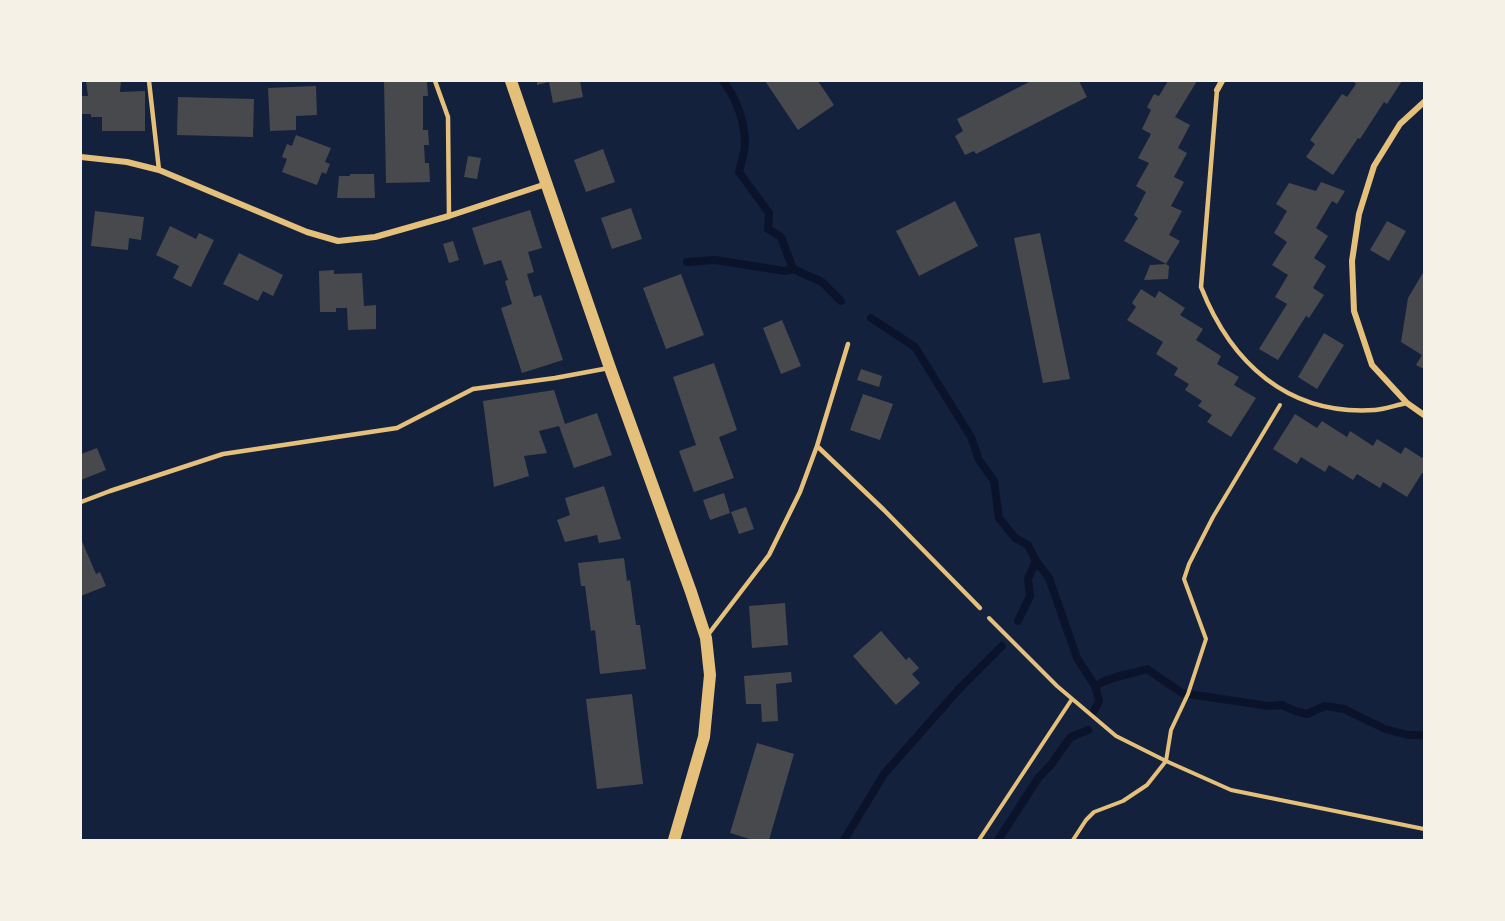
<!DOCTYPE html>
<html>
<head>
<meta charset="utf-8">
<style>
  body { margin:0 }
  #map { position:relative; width:1505px; height:921px; overflow:hidden; background:#14213d; font-family:Poppins,sans-serif }
  canvas { display:block }
  .frame { position:absolute; inset:0; border:82px solid #f6f1e7; pointer-events:none }
</style>
</head>
<body>
<div id="map">
<canvas width="1505" height="921"></canvas>
<div class="frame"></div>
</div>
<script>
const c = document.querySelector('canvas').getContext('2d');
c.lineJoin = 'round';
function strokePath(path, color, width, dash) {
  c.strokeStyle = color;
  c.lineWidth = width;
  c.lineCap = dash ? 'butt' : 'round';
  c.setLineDash(dash || []);
  c.stroke(path);
}
function paint(path, color) {
  c.fillStyle = color;
  c.fill(path, 'evenodd');
}
strokePath(new Path2D(`
  M723 81C736 97 745 122 745 143 745 152 741 163 739 172L769 213 768 229 781 237 793 269 822 282 841 301
  M687 262 715 260 785 271 793 269
  M871 318 915 347 971 437 979 460 994 481 999 518 1015 538 1028 545 1036 561 1028 579 1030 596 1018 621
  M1036 561 1049 578 1077 658 1095 686 1099 701 1094 711
  M1095 686C1110 676 1129 675 1147 669L1182 693 1188 694 1269 706 1282 705 1295 711 1307 714 1325 706 1344 709 1385 729 1408 735H1424
  M844 840 884 774 959 689 1002 646
  M998 840 1039 777 1050 766 1064 746 1071 737 1088 730`), '#0b132b', 8);
paint(new Path2D(`
  M86 81H121L120 92 145 91V131H102V117H91V114H81V96H88Z
  M384 81H427L428 96H423V130H428L429 145H424L425 163H429L430 182 386 183Z
  M537 81H580L583 97 553 103 549 82 537 85Z
  M765 81H818L834 105 798 130Z
  M1031 81H1079L1087 97 976 154 974 151 965 155 955 136 963 131 957 119Z
  M1168 81H1197L1175 117 1190 125 1178 148 1187 153 1174 177 1184 182 1171 206 1182 211 1169 235 1180 241 1166 264 1124 241 1138 218 1134 215 1146 192 1136 186 1149 163 1138 158 1151 134 1142 129 1151 110 1147 107 1154 94 1159 96Z
  M1353 81H1402L1387 104 1384 102 1360 139 1358 138 1333 175 1306 157 1315 144 1310 140 1342 94 1347 97 1356 84Z
  M316 86 317 115 296 116V130L270 131 268 88Z
  M178 97 254 99 253 137 177 135Z
  M296 135 331 148 325 162 330 164 326 174 322 172 317 185 282 172 287 159 282 157 287 144 292 146Z
  M603 149 615 182 586 192 574 160Z
  M468 156 481 158 477 179 464 177Z
  M350 174H374L375 198H337L339 176H350Z
  M1321 182 1345 191 1337 204 1332 201 1316 228 1328 236 1314 258 1326 266 1313 288 1324 295 1309 318 1306 316 1278 360 1259 349 1287 304 1275 297 1288 275 1272 265 1287 242 1274 233 1287 211 1276 204 1289 183 1316 191Z
  M955 201 978 246 919 276 896 231Z
  M631 208 642 239 612 249 601 218Z
  M530 210 542 248 528 252 534 272 527 274 534 297 541 295 563 360 522 373 501 308 512 304 505 281 508 280 501 260 484 265 472 228Z
  M95 211 144 217 141 240 129 238 128 250 91 246Z
  M1387 221 1406 231 1389 261 1370 250Z
  M170 226 196 239 199 233 214 240 191 287 173 278 179 266 156 255Z
  M1040 233 1070 379 1043 383 1014 238Z
  M453 241 459 260 449 263 443 244Z
  M239 253 283 275 273 296 263 291 258 301 223 284Z
  M1166 264 1169 266 1168 279 1144 280 1150 265Z
  M334 270V274L362 273 364 306 376 305V329L348 330 347 308H336V312H320L319 271Z
  M1424 271V369L1416 365 1422 355 1401 342 1408 298Z
  M681 274 704 335 666 349 643 288Z
  M1141 289 1155 298 1159 291 1185 308 1180 315 1203 329 1196 340 1221 356 1217 364 1239 377 1234 385 1256 398 1231 437 1207 422 1212 415 1198 406 1202 401 1185 390 1189 384 1174 375 1178 368 1156 354 1163 342 1127 320 1136 307 1132 303Z
  M782 320 801 366 781 374 763 328Z
  M1324 333 1344 345 1317 389 1298 377Z
  M714 363 737 430 719 437 734 478 694 492 679 451 696 445 673 377Z
  M861 369 882 376 879 387 857 380Z
  M554 390 565 424 597 413 612 455 574 468 559 426 539 431 547 453 524 456 529 476 494 487 483 401Z
  M863 394 893 404 880 440 850 430Z
  M1295 414 1317 428 1322 421 1347 437 1350 431 1373 446 1377 439 1401 454 1405 447 1422 458 1424 456V473H1422L1407 497 1383 482 1380 488 1357 474 1353 480 1329 465 1325 472 1301 457 1297 464 1273 449Z
  M97 448 106 470 81 480V454Z
  M604 486 621 539 599 543 597 535 565 542 557 520 570 515 565 498Z
  M724 493 730 513 710 520 703 500Z
  M746 507 754 529 739 534 731 512Z
  M81 539 96 574 100 572 106 586 81 596Z
  M624 558 627 581 630 580 636 625H640L646 669 600 674 595 630 591 631 585 586H581L578 563Z
  M785 603 788 645 752 648 749 606Z
  M881 631 906 660 909 657 919 668 912 674 920 683 896 705 853 656Z
  M791 672 792 682 776 684 778 721 762 722 761 704H746L744 676Z
  M632 694 643 784 597 789 586 699Z
  M757 743 794 754 769 840H753L730 833Z`), '#48494c');
strokePath(new Path2D(`
  M989 618 1057 686 1116 736 1166 761 1231 790 1424 829
  M979 840 1072 699
  M1073 840 1086 820 1094 812 1123 801 1147 785 1166 761 1171 730 1188 694 1206 639 1184 579 1189 564 1213 517 1280 405`), '#e5c07b', 4);
strokePath(new Path2D(`
  M149 81 159 170
  M435 81 448 117 449 216
  M1217 90 1201 287C1231 363 1288 416 1375 410 1386 409 1396 405 1407 403
  M817 446 848 344
  M81 502 110 491 223 454 397 428 473 389 555 378 609 368
  M707 636 769 555 800 492 817 446 884 510 980 608`), '#e5c07b', 4.5);
strokePath(new Path2D(`
  M1217 90 1222 81
  M1424 102 1400 124 1374 166 1359 214 1352 261 1354 311 1372 365 1407 403 1424 415
  M81 157 127 162 159 170 307 232 338 241 375 237 449 216 546 184`), '#e5c07b', 6);
strokePath(new Path2D(`
  M511 81 610 368 691 592 706 638 710 675 704 737 674 840`), '#e5c07b', 12);
</script>
</body>
</html>
